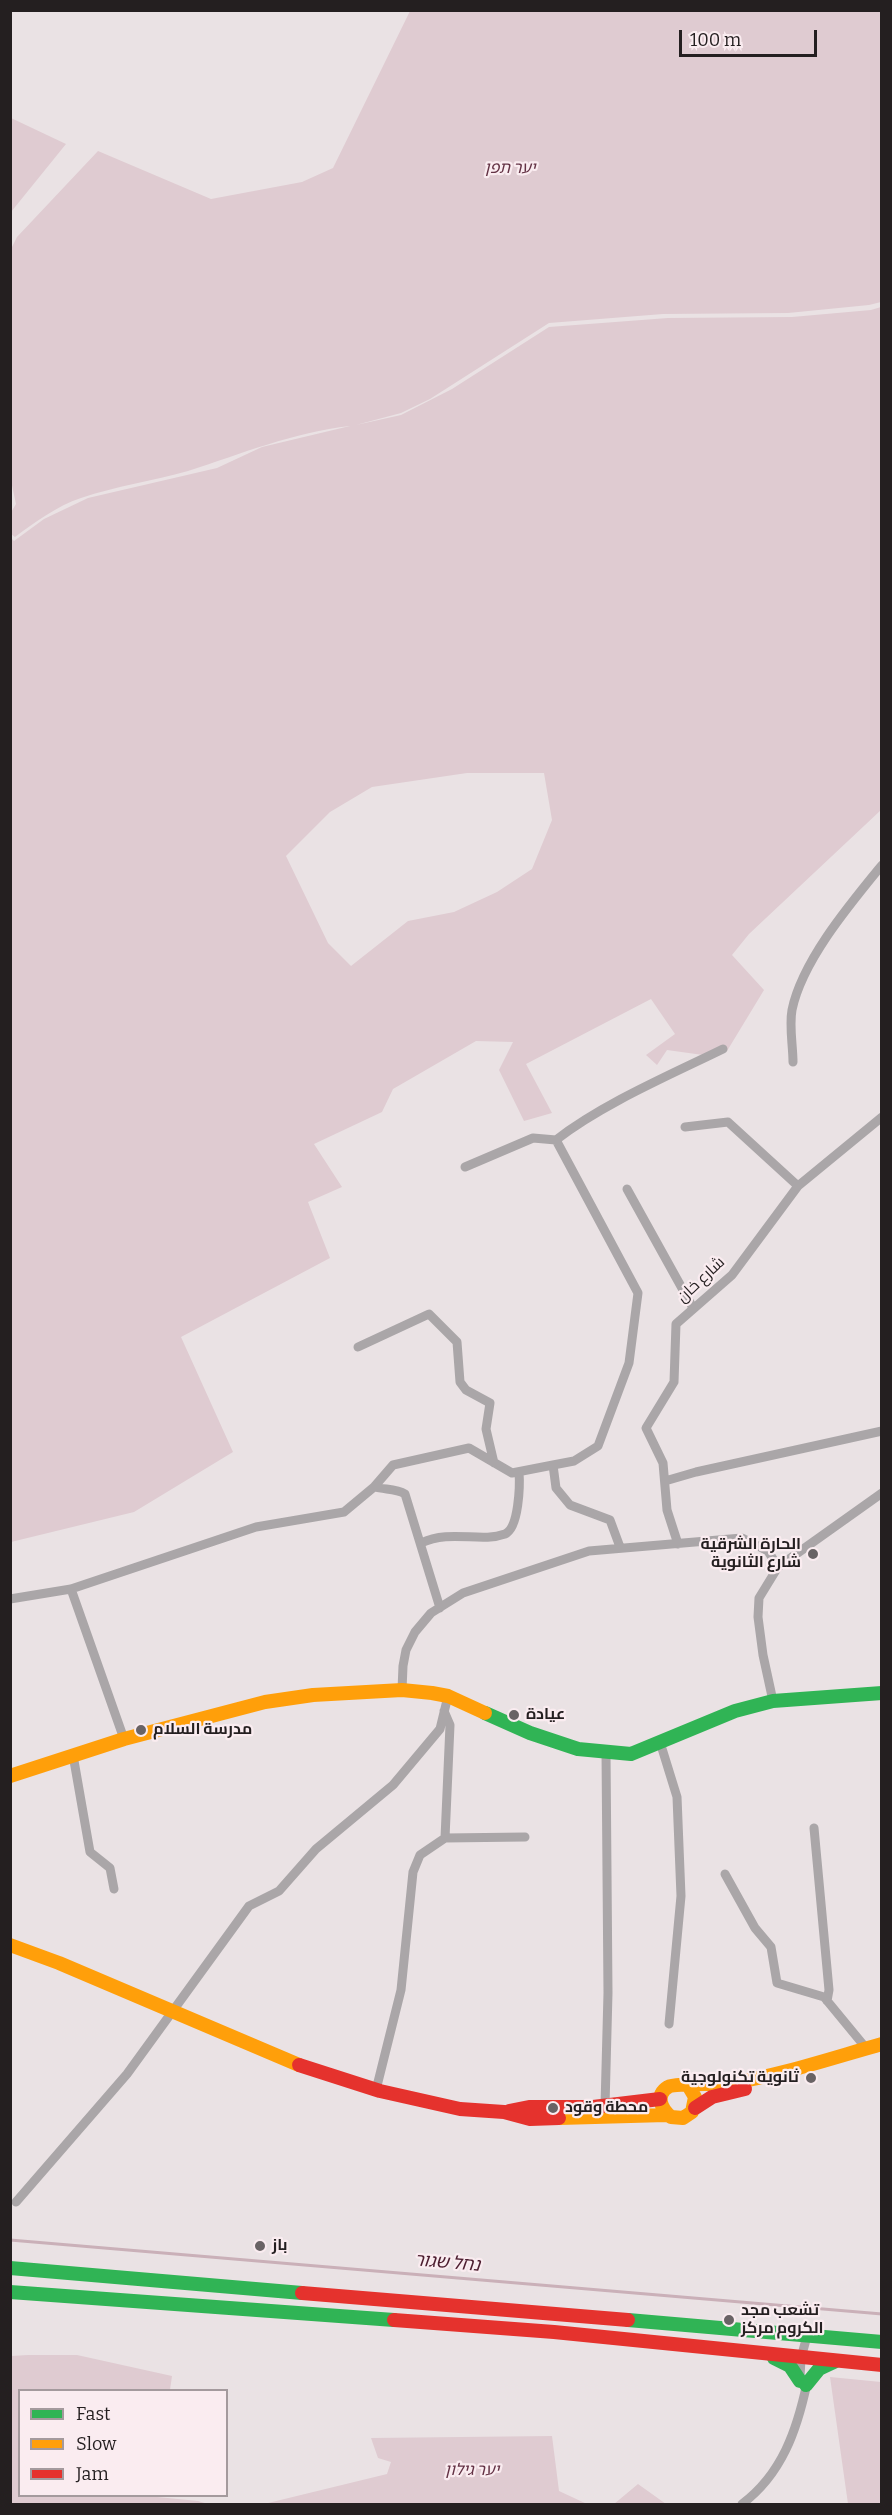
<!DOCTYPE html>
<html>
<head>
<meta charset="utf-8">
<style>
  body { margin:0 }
  #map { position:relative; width:892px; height:2515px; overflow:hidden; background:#eae2e4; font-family:Bitter,serif }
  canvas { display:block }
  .frame { position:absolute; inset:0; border:12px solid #241f20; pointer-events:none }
  .legend { position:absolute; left:18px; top:2389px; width:210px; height:108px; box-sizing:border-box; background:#faecf0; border:2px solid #a49a9d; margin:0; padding:8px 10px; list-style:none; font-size:18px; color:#241f20 }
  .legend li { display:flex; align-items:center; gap:12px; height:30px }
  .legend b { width:30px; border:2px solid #a49a9d }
  .scale { position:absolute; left:679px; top:30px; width:138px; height:27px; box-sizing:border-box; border:3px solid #241f20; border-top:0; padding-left:8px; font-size:18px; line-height:21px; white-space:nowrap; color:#241f20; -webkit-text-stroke:4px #faecf0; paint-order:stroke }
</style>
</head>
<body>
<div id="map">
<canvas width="892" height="2515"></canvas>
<div class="frame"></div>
<ul class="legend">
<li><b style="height:8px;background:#30b455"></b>Fast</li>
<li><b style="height:8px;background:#ff9f0a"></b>Slow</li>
<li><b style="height:8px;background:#e5322d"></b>Jam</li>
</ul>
<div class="scale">100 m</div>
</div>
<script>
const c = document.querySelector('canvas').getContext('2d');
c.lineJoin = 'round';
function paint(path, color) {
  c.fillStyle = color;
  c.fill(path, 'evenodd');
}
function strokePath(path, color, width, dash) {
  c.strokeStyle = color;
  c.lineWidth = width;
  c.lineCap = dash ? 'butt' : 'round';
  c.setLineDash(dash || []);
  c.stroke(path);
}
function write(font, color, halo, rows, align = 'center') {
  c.font = font + ' Bitter,Cairo,"Noto Sans Hebrew",serif';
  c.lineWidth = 4.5;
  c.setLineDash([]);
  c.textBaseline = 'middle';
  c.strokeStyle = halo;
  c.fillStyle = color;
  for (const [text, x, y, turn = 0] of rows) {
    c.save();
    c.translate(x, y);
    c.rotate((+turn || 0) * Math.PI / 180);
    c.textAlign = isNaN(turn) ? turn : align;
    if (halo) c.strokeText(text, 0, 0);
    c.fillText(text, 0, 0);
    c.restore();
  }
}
paint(new Path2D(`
  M410 11H881V302L869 305 788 313 663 314 549 323 430 399 401 413 356 425 401 415 452 389 549 327 668 318 792 317 871 310 881 307V810L749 934 732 955 764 990 727 1051 703 1055 667 1050 657 1065 646 1055 675 1034 651 999 526 1064 552 1113 524 1121 499 1070 513 1042 476 1041 393 1089 382 1112 314 1144 342 1187 308 1202 330 1258 181 1337 233 1452 134 1512 11 1542V538L14 541 44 519 88 498 217 468 262 447 350 426C294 432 241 454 188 471 153 481 116 486 81 498 57 506 35 522 15 537L11 534 10 514 16 504 10 476 11 249 17 237 98 151 211 199 302 182 333 168ZM467 773H544L552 820 532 869 497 892 454 912 408 921 351 966 328 943 286 856 330 812 372 787Z
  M11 118 66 144 11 212H10Z
  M28 2355H77L172 2376 170 2390H20V2496H147L198 2501 208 2504H11V2356Z
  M830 2377 881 2382V2504H848Z
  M552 2436 559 2491 587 2504H264L387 2474 391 2462 378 2458 371 2438Z
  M638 2484 666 2504H614Z`), '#dfcbd1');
strokePath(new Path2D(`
  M10 2240 882 2314`), '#cab0b8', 3);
strokePath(new Path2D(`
  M793 1062C793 1046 789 1026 792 1010 802 961 850 904 882 865
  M685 1127 728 1122 798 1186
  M556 1140C602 1104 670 1075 723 1049
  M465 1167 533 1138 556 1140 638 1293 629 1363 598 1446 574 1461 553 1465
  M627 1189 693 1308
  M358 1347 429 1314 457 1342 460 1382 466 1390 490 1403 486 1429 494 1463
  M665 1481 696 1472 882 1431
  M374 1487C386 1490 396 1488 405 1494L440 1608
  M421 1543C451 1529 480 1543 505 1534 519 1528 520 1485 519 1472
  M678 1544 667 1510 663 1463 646 1428 674 1382 676 1324 732 1275 798 1186 882 1117
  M71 1589 124 1739
  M10 1599 71 1589 256 1527 344 1512 374 1487 393 1465 469 1448 512 1473 553 1465 556 1488 570 1505 610 1520 620 1547
  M402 1690 403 1666 406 1650 415 1632 431 1613 463 1593 589 1551 742 1538 768 1551 778 1567
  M773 1701 763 1655 758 1617 759 1598 778 1567 882 1493
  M660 1742 677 1797 681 1896 669 2024
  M73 1755 90 1852 110 1868 114 1889
  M814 1828 829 1990 827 2001
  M445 1838 525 1837
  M725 1874 755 1928 771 1947 777 1983 824 1997 866 2048
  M376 2090 401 1990 413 1872 420 1855 445 1838 450 1725 444 1711
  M605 2106 608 1993 606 1752
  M16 2202 127 2074 249 1906 279 1891 316 1849 393 1785 440 1729 448 1696
  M800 2378 801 2358 807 2336
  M742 2504C782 2474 797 2430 807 2383`), '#aaa6a8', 9);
strokePath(new Path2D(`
  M485 1713 530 1733 578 1749 631 1754 735 1711 773 1701 882 1693
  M10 2268 302 2293
  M10 2292 394 2320
  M628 2320 882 2342
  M774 2358 790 2366 800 2381
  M806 2385 819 2369 834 2362`), '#30b455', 14);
strokePath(new Path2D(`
  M10 1776 124 1739 265 1702 313 1695 402 1690 432 1693 448 1696 485 1713
  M10 1945 59 1963 299 2065
  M689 2087 695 2097 692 2112 683 2118 671 2117C661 2109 655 2095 668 2087 675 2083 717 2085 731 2083 782 2075 832 2058 882 2044
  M559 2118 666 2115`), '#ff9f0a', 14);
strokePath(new Path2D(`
  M299 2065 380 2091 460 2109 504 2112 530 2119 559 2118
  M695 2108 712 2097 745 2089
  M509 2111 529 2107H593L660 2099
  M302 2293 628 2320
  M394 2320 554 2332 882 2365`), '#e5322d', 14);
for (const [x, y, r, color] of [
  [813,1554,6,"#696365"],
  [514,1715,6,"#696365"],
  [141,1730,6,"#696365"],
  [811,2078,6,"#696365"],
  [553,2108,6,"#696365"],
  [260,2246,6,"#696365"],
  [729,2320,6,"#696365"]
]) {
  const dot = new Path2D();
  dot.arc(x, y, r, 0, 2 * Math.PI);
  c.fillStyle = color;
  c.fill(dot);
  strokePath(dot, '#faecf0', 2);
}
write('italic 16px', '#643345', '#faecf0', [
  ["יער תפן",510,169],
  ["יער גילון",472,2471]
]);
write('16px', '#241f20', '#faecf0', [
  ["شارع خان",701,1280,-43]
]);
write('bold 16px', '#241f20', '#faecf0', [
  ["الحارة الشرقية",801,1545,"right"],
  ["شارع الثانوية",801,1563,"right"],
  ["عيادة",526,1715],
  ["مدرسة السلام",153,1730],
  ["ثانوية تكنولوجية",799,2078,"right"],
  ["محطة وقود",565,2108],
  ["باز",272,2246],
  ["تشعب مجد",741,2311],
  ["الكروم مركز",741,2329]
], 'left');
write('italic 18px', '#4d1e30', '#faecf0', [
  ["נחל שגור",447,2263,5]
]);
</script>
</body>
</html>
